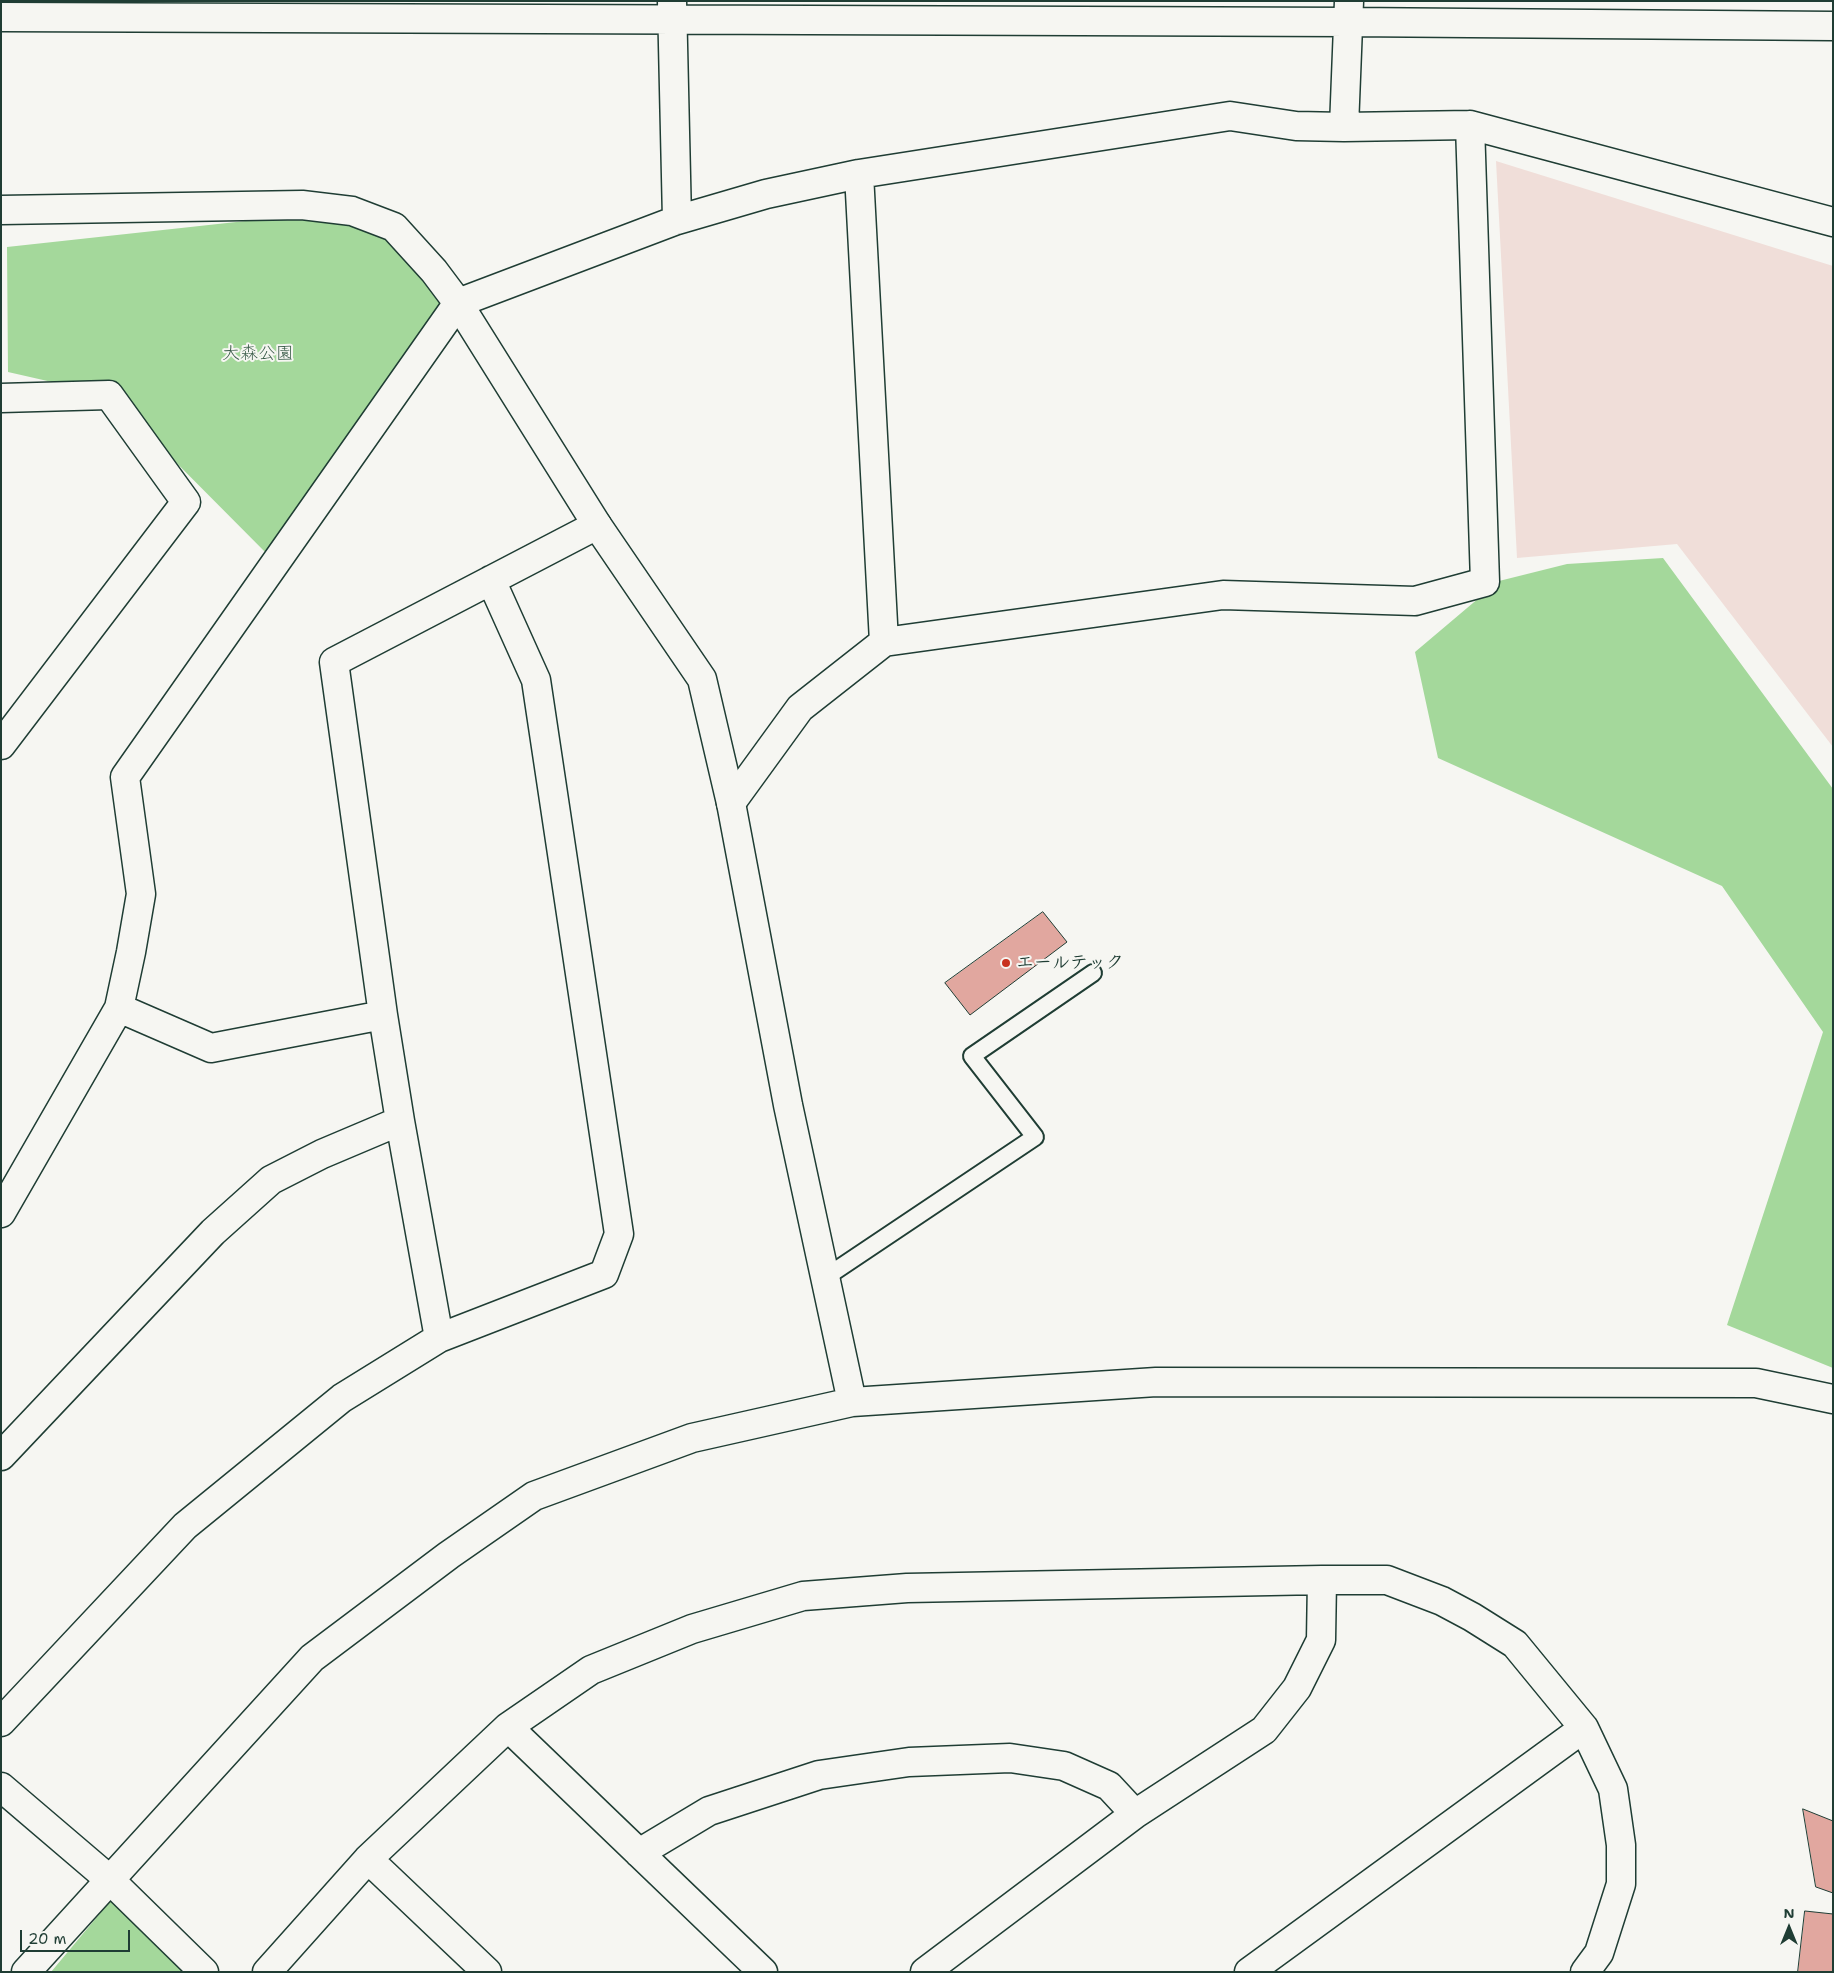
<!DOCTYPE html>
<html>
<head>
<meta charset="utf-8">
<style>
  body { margin:0 }
  #map { position:relative; width:1834px; height:1973px; overflow:hidden; background:#f6f6f2; font-family:"Shantell Sans",sans-serif }
  canvas { display:block }
  .frame { position:absolute; inset:0; border:2px solid #1f3d34; pointer-events:none }
  .north { position:absolute; left:1764px; top:1903px; width:50px; height:50px; -webkit-text-stroke:4px #f6f6f2; paint-order:stroke; rotate:0deg; font-size:14px; font-weight:700; line-height:20px; text-align:center; color:#1f3d34 }
  .north::after { content:''; display:block; margin:auto; width:18px; height:22px; background:#1f3d34; clip-path:polygon(50% 0,100% 100%,50% 72%,0 100%) }
  .scale { position:absolute; left:20px; top:1930px; width:110px; height:22px; box-sizing:border-box; border:2px solid #1f3d34; border-top:0; padding-left:6px; font-size:15px; line-height:18px; white-space:nowrap; color:#1f3d34; -webkit-text-stroke:4px #f6f6f2; paint-order:stroke }
</style>
</head>
<body>
<div id="map">
<canvas width="1834" height="1973"></canvas>
<div class="frame"></div>
<div class="north">N</div>
<div class="scale">20 m</div>
</div>
<script>
const c = document.querySelector('canvas').getContext('2d');
c.lineJoin = 'round';
function paint(path, color) {
  c.fillStyle = color;
  c.fill(path, 'evenodd');
}
function strokePath(path, color, width, dash) {
  c.strokeStyle = color;
  c.lineWidth = width;
  c.lineCap = dash ? 'butt' : 'round';
  c.setLineDash(dash || []);
  c.stroke(path);
}
function write(font, color, halo, rows, align = 'center') {
  c.font = font + ' "Shantell Sans","Klee One",sans-serif';
  c.lineWidth = 4;
  c.setLineDash([]);
  c.textBaseline = 'middle';
  c.strokeStyle = halo;
  c.fillStyle = color;
  for (const [text, x, y, turn = 0] of rows) {
    c.save();
    c.translate(x, y);
    c.rotate((+turn || 0) * Math.PI / 180);
    c.textAlign = isNaN(turn) ? turn : align;
    if (halo) c.strokeText(text, 0, 0);
    c.fillText(text, 0, 0);
    c.restore();
  }
}
paint(new Path2D(`
  M1496 161 1833 266V747L1677 544 1517 558Z`), '#f0ded9');
paint(new Path2D(`
  M337 211 394 227 458 303 276 563 109 395 8 372 7 247Z
  M1663 558 1833 789V1368L1727 1325 1823 1032 1722 886 1438 758 1415 652 1499 581 1567 564Z
  M112 1899 189 1972H51Z`), '#a4d89b');
const building = new Path2D(`
  M1043 912 1067 942 970 1015 945 983Z
  M1803 1809 1833 1821V1893L1816 1887Z
  M1805 1911 1833 1914V1972H1798Z`);
paint(building, '#e1a79f');
strokePath(building, '#1f3d34', 1);
const lane = new Path2D(`
  M826 1277 1035 1137 972 1056 1093 973`);
const street = new Path2D(`
  M672 1 677 220
  M1 17 1349 22 1833 26
  M1344 127 1349 1
  M859 174 884 642
  M1 398 109 395 186 502 1 745
  M731 803 800 708 884 642 1223 595 1415 601 1485 582 1470 125
  M119 1008 211 1048 383 1015
  M1 1213 119 1008 131 952 141 894 125 777 458 303 677 220 766 194 859 174 1230 116 1296 126 1344 127 1470 125 1833 222
  M439 1338 400 1121 383 1015 334 662 597 525
  M1 1456 213 1232 271 1180 322 1154 400 1121
  M1 1722 185 1526 342 1398 439 1338 604 1274 619 1234 536 680 491 580
  M508 1727 763 1972
  M1 1787 110 1880 204 1972
  M639 1853 709 1811 819 1775 909 1762 1010 1758 1064 1766 1109 1786 1135 1814
  M368 1859 487 1972
  M267 1972 368 1859 508 1727 591 1670 692 1629 803 1596 907 1588 1322 1580H1387L1442 1601 1472 1617 1515 1644 1584 1728 1613 1789 1621 1845V1884L1599 1953 1585 1972
  M925 1972 1135 1814 1264 1730 1297 1688 1321 1640 1322 1580
  M1249 1972 1584 1728`);
const secondary = new Path2D(`
  M1 210 302 205 352 211 394 227 434 271 458 303 597 525 702 679 731 803 788 1105 852 1402
  M26 1972 312 1658 449 1555 534 1496 692 1438 852 1402 1156 1382 1756 1383 1833 1399`);
strokePath(lane, '#1f3d34', 20);
strokePath(street, '#1f3d34', 31);
strokePath(secondary, '#1f3d34', 31);
strokePath(lane, '#f6f6f2', 16);
strokePath(street, '#f6f6f2', 28);
strokePath(secondary, '#f6f6f2', 28);
for (const [x, y, r, color] of [
  [1006,963,5,"#c8321e"]
]) {
  const dot = new Path2D();
  dot.arc(x, y, r, 0, 2 * Math.PI);
  c.fillStyle = color;
  c.fill(dot);
  strokePath(dot, '#f6f6f2', 2);
}
write('18px', '#3a5c49', '#f6f6f2', [
  ["大森公園",258,354]
]);
write('bold 18px', '#1f3d34', '#f6f6f2', [
  ["エールテック",1016,963]
], 'left');
</script>
</body>
</html>
